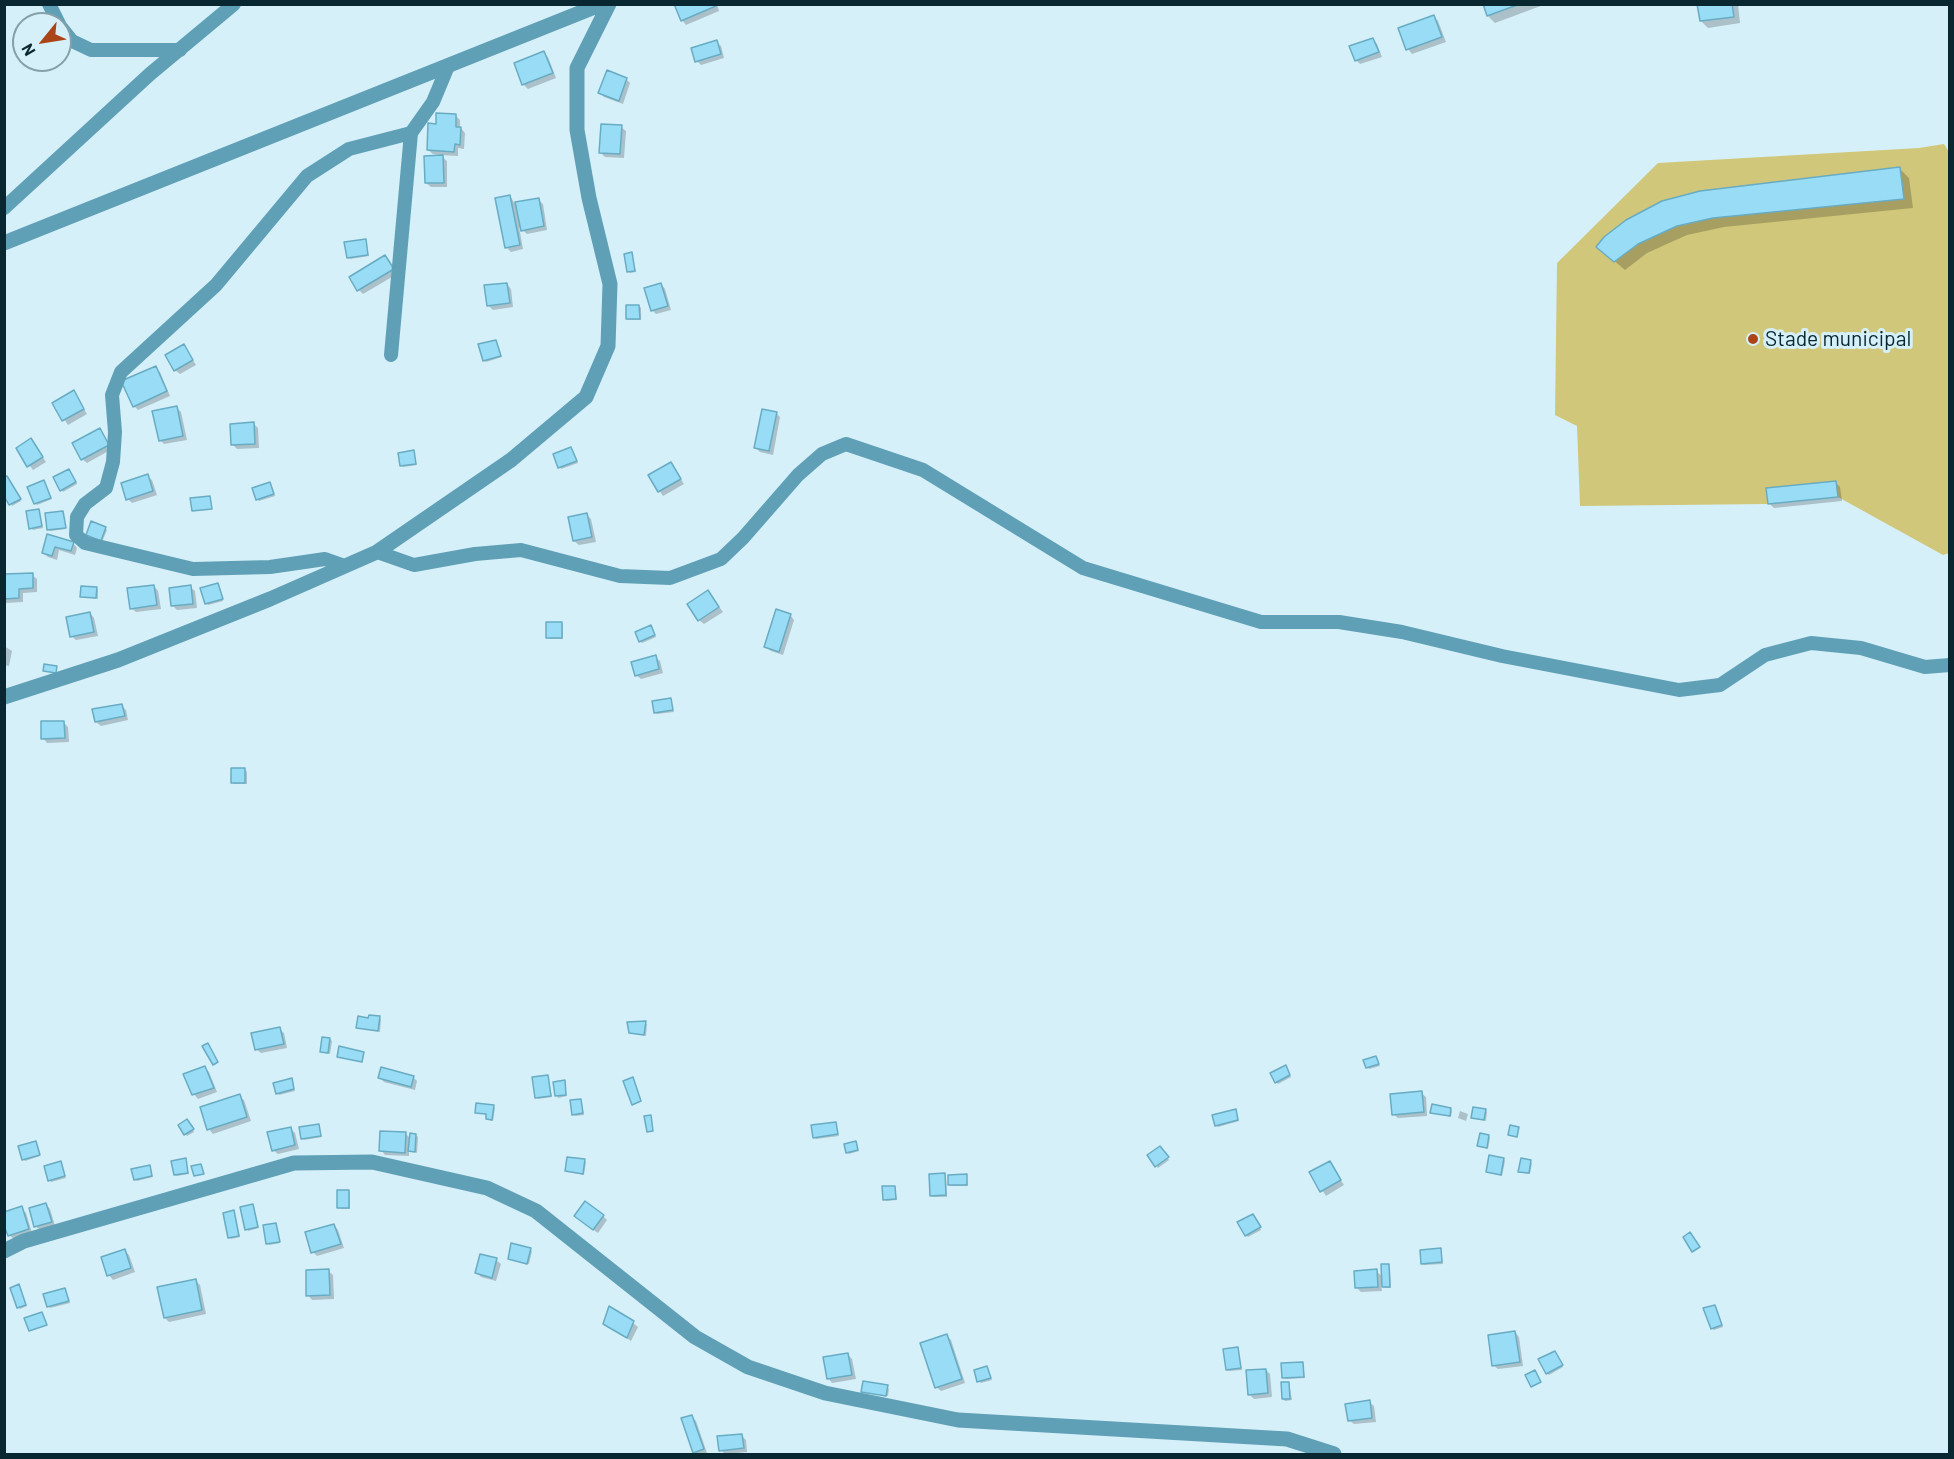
<!DOCTYPE html>
<html>
<head>
<meta charset="utf-8">
<style>
  body { margin:0 }
  #map { position:relative; width:1954px; height:1459px; overflow:hidden; background:#d6f0fa; font-family:Barlow,sans-serif }
  canvas { display:block }
  .frame { position:absolute; inset:0; border:6px solid #092730; pointer-events:none }
  .north { position:absolute; left:12px; top:12px; width:60px; height:60px; box-sizing:border-box; background:#d6f0fa; border:2px solid #84a0a9; border-radius:50%; rotate:240deg; font-size:16px; font-weight:700; line-height:24px; text-align:center; color:#092730 }
  .north::after { content:''; display:block; margin:auto; width:21px; height:27px; background:#ab4518; clip-path:polygon(50% 0,100% 100%,50% 72%,0 100%) }
</style>
</head>
<body>
<div id="map">
<canvas width="1954" height="1459"></canvas>
<div class="frame"></div>
<div class="north">N</div>
</div>
<script>
const c = document.querySelector('canvas').getContext('2d');
c.lineJoin = 'round';
function paint(path, color) {
  c.fillStyle = color;
  c.fill(path, 'evenodd');
}
function strokePath(path, color, width, dash) {
  c.strokeStyle = color;
  c.lineWidth = width;
  c.lineCap = dash ? 'butt' : 'round';
  c.setLineDash(dash || []);
  c.stroke(path);
}
function write(font, color, halo, rows, align = 'center') {
  c.font = font + ' Barlow,sans-serif';
  c.lineWidth = 6;
  c.setLineDash([]);
  c.textBaseline = 'middle';
  c.strokeStyle = halo;
  c.fillStyle = color;
  for (const [text, x, y, turn = 0] of rows) {
    c.save();
    c.translate(x, y);
    c.rotate((+turn || 0) * Math.PI / 180);
    c.textAlign = isNaN(turn) ? turn : align;
    if (halo) c.strokeText(text, 0, 0);
    c.fillText(text, 0, 0);
    c.restore();
  }
}
paint(new Path2D(`
  M1944 144 1949 152V553L1943 555 1838 497 1768 504 1580 506 1577 426 1555 415 1557 263 1658 163 1919 148Z`), '#d1c77a');
paint(new Path2D(`
  M675 4H717L719 11 686 25 682 20Z
  M1484 4H1546L1495 23 1488 16Z
  M1699 4H1738L1740 23 1708 28 1701 21Z
  M1434 17 1438 21 1446 42 1412 54 1408 49 1400 29Z
  M1373 39 1377 44 1382 57 1360 64 1356 60Z
  M716 42 721 46 724 58 701 65 697 61Z
  M544 53 548 57 556 78 528 89 523 84Z
  M626 79 630 83 623 104 604 97 600 93Z
  M456 116 460 120V127L465 133 464 149 458 148V156L440 155 447 161V187H431L426 183 440 155 433 154 428 150 437 125Z
  M621 127 626 131 624 158 605 157 600 152Z
  M1899 168 1909 178 1913 208 1724 227 1687 235 1647 253 1625 270 1598 247 1605 238Z
  M510 196 515 204 538 200 543 204 547 230 527 234 519 227 523 249 511 252 506 247Z
  M365 241 369 256 350 259 348 257Z
  M631 254 636 272 630 273 628 271Z
  M385 257 397 274 363 294 359 290Z
  M507 284 511 289 513 307 493 310 488 305Z
  M661 284 665 289 671 310 656 314 652 310Z
  M639 306 641 308V320H629L627 319Z
  M496 341 502 357 486 362 484 360Z
  M184 346 196 365 180 374 175 370Z
  M155 368 160 372 170 396 138 410 134 406Z
  M74 392 87 414 68 425 54 404Z
  M176 407 181 412 187 440 164 444 160 440Z
  M776 413 780 417 773 455 760 452 755 447Z
  M254 424 258 428 259 448 237 449 233 445Z
  M100 430 112 449 87 463 82 459Z
  M31 440 46 462 33 470 18 449Z
  M571 449 578 463 561 469 555 455Z
  M413 452 417 465 403 467 402 466Z
  M671 464 684 484 663 496 650 476Z
  M71 472 77 484 63 492 62 490Z
  M147 476 152 480 157 495 132 503 128 499Z
  M7 477 21 501 12 506 11 504Z
  M270 483 275 496 259 501 257 499Z
  M1836 483 1840 487 1842 501 1774 508 1769 503Z
  M45 484 52 499 37 505 35 503Z
  M38 510 43 528 33 530 31 528Z
  M62 512 66 529 50 531 49 529Z
  M587 515 591 519 596 542 579 545 574 541Z
  M105 528 107 530 102 542 88 535Z
  M48 536 73 543 77 548 75 555 59 550 57 560 48 557 43 553Z
  M32 575 37 579V592L23 593V602L4 603V576Z
  M218 585 223 601 208 605 206 603Z
  M154 586 158 591 161 609 136 612 131 608Z
  M190 587 195 591 197 608 177 610 173 606Z
  M96 588 98 590V599L82 597Z
  M708 592 723 612 704 624 699 620Z
  M90 613 94 618 98 636 76 640 71 636Z
  M790 615 794 620 783 655 771 651 766 647Z
  M562 624 563 625V639H550L548 637Z
  M651 627 656 637 642 643 640 641Z
  M4 646 12 651 9 666 4 665Z
  M655 657 660 661 663 673 641 679 636 675Z
  M670 700 674 712 657 714 656 713Z
  M121 705 126 710 128 720 101 726 96 722Z
  M63 722 68 727 69 742 47 743 43 738Z
  M245 770 247 772V784H234L232 782Z
  M379 1018 381 1019 380 1032 358 1027 370 1019Z
  M645 1023 647 1024 646 1036 630 1032Z
  M279 1029 284 1033 287 1048 261 1053 256 1049Z
  M330 1039 332 1041 330 1054 324 1053 322 1052Z
  M1376 1058 1380 1066 1369 1069 1365 1061Z
  M204 1067 209 1072 217 1092 198 1099 194 1094Z
  M1287 1069 1291 1077 1278 1084 1276 1082Z
  M548 1076 552 1097 538 1099 536 1097Z
  M413 1077 417 1081 415 1090 384 1082 380 1078Z
  M291 1079 295 1091 279 1095 277 1093Z
  M564 1082 567 1096 558 1098 557 1096Z
  M1421 1093 1426 1097 1427 1116 1398 1118 1393 1114Z
  M239 1096 244 1100 251 1121 213 1134 209 1129Z
  M581 1101 584 1115 575 1116 574 1114Z
  M493 1107 495 1108 493 1121 489 1120 488 1115 476 1112Z
  M1451 1109 1452 1111 1451 1117 1432 1112Z
  M1485 1110 1487 1112 1486 1121 1473 1118Z
  M1235 1111 1239 1121 1218 1127 1216 1125Z
  M1460 1111 1468 1114 1466 1121 1458 1118Z
  M189 1123 194 1132 187 1136 180 1126Z
  M835 1123 839 1136 816 1139 814 1137Z
  M318 1126 322 1137 304 1140 302 1138Z
  M290 1128 295 1133 299 1149 278 1154 273 1150Z
  M406 1134 411 1139 416 1135 418 1137 417 1153 409 1150V1156L385 1155 381 1150Z
  M1489 1136 1490 1138 1488 1149 1481 1147 1479 1145Z
  M35 1143 40 1156 25 1161 23 1159Z
  M855 1143 859 1151 849 1154 847 1152Z
  M1162 1149 1169 1160 1158 1168 1149 1155Z
  M185 1159 189 1174 177 1176 175 1175Z
  M1503 1159 1505 1161 1502 1176 1488 1172Z
  M584 1161 586 1162 584 1175 567 1171Z
  M1329 1162 1344 1185 1326 1196 1311 1173Z
  M1530 1162 1532 1163 1530 1174 1522 1173 1520 1171Z
  M60 1163 66 1178 51 1182 50 1180Z
  M150 1167 153 1177 137 1181 135 1179Z
  M944 1175 946 1177 947 1197H933L931 1195Z
  M966 1176 968 1186H951L949 1185Z
  M895 1187 897 1200 886 1201 884 1199Z
  M348 1192 350 1193V1209H341L339 1208Z
  M46 1204 50 1209 55 1226 40 1230 35 1226Z
  M253 1205 259 1228 248 1231 247 1229Z
  M21 1208 26 1213 32 1233 14 1239 9 1235Z
  M234 1212 240 1237 231 1239 230 1237Z
  M603 1216 607 1220 598 1233 580 1220Z
  M1254 1217 1261 1230 1248 1237 1246 1235Z
  M276 1224 280 1243 269 1245 267 1243Z
  M334 1225 338 1230 344 1248 317 1256 313 1252Z
  M530 1249 532 1251 529 1264 510 1258Z
  M124 1250 129 1255 135 1272 113 1280 109 1275Z
  M1441 1250 1443 1264 1424 1265 1422 1264Z
  M496 1260 501 1264 496 1281 481 1277 477 1273Z
  M1388 1265 1390 1267 1391 1288H1385L1381 1284 1382 1291 1361 1292 1357 1288 1376 1271 1383 1277Z
  M328 1271 333 1275 334 1299 312 1300 308 1295Z
  M195 1280 200 1285 206 1314 169 1322 165 1318Z
  M19 1286 27 1306 20 1309 18 1307Z
  M65 1290 70 1303 50 1308 45 1295Z
  M1715 1306 1723 1327 1714 1330 1712 1328Z
  M605 1323H633L638 1327 631 1341Z
  M1515 1332 1519 1337 1523 1366 1498 1369 1493 1365Z
  M947 1336 951 1340 965 1383 941 1391 936 1387Z
  M1238 1349 1242 1370 1229 1371 1227 1370Z
  M1557 1354 1563 1367 1549 1375 1547 1373Z
  M848 1355 852 1359 856 1379 832 1383 828 1378Z
  M1303 1364 1305 1378 1285 1379 1284 1377Z
  M987 1368 992 1380 981 1383 979 1381Z
  M1266 1370 1270 1374 1272 1397 1254 1399 1249 1394Z
  M1289 1383 1292 1400 1285 1401 1283 1399Z
  M887 1387 889 1389 888 1396 863 1391Z
  M1369 1402 1374 1406 1376 1422 1354 1424 1349 1420Z
  M691 1416 696 1421 707 1453 697 1454 695 1452Z
  M741 1435 746 1440 747 1452 725 1454 721 1450Z`), '#0003');
const building = new Path2D(`
  M674 4H715L716 6 681 21Z
  M1483 4H1520L1487 16Z
  M1697 4H1732L1734 17 1700 21Z
  M1434 15 1442 37 1406 50 1398 28Z
  M1373 38 1379 52 1355 61 1349 46Z
  M717 40 721 54 695 62 691 48Z
  M544 51 553 73 522 85 514 63Z
  M607 70 627 78 619 101 598 93Z
  M436 113 456 114V127H461L460 145 455 144 454 152 427 150 428 123 436 124Z
  M601 124 622 125 620 154 599 153Z
  M443 155 444 183H425L424 156Z
  M1900 167 1904 199 1713 218 1677 226 1638 244 1614 262 1596 247 1604 237 1626 220 1662 201 1700 191Z
  M510 195 520 245 505 248 495 198Z
  M539 198 544 226 521 231 515 202Z
  M366 239 368 255 347 258 344 242Z
  M632 252 635 271 627 272 624 254Z
  M385 255 394 269 357 291 349 277Z
  M507 283 510 303 487 306 484 285Z
  M661 283 668 306 651 311 644 288Z
  M626 305H639L640 319H626Z
  M496 340 501 356 483 361 478 344Z
  M184 344 193 360 174 371 165 355Z
  M156 366 167 391 133 407 121 381Z
  M74 390 84 409 62 421 52 403Z
  M177 406 183 436 159 441 152 411Z
  M762 409 777 412 769 451 754 448Z
  M254 422 255 444 231 445 230 424Z
  M100 428 109 445 81 460 72 443Z
  M31 438 43 457 27 467 16 448Z
  M571 447 577 461 558 468 553 454Z
  M414 450 416 464 400 466 398 453Z
  M671 462 681 479 658 492 648 475Z
  M69 469 76 482 60 491 53 477Z
  M148 474 153 491 126 500 121 483Z
  M7 476 21 499 9 505 4 496V477Z
  M44 480 51 498 34 504 27 487Z
  M1836 481 1838 497 1768 504 1766 488Z
  M270 482 274 494 256 500 252 488Z
  M210 496 212 509 192 511 190 498Z
  M39 509 42 526 29 529 26 511Z
  M63 511 66 528 47 530 45 513Z
  M587 513 592 537 573 541 568 517Z
  M91 521 106 527 101 541 86 535Z
  M47 534 74 542 71 551 55 547 52 556 42 553Z
  M33 573V588L19 589V598L4 599V574Z
  M218 583 223 599 205 604 200 588Z
  M154 585 157 605 130 609 127 588Z
  M191 585 193 604 171 606 169 588Z
  M81 586 97 587 96 598 80 597Z
  M708 590 719 607 698 621 687 604Z
  M776 609 791 614 779 652 764 647Z
  M90 612 94 632 70 637 66 617Z
  M546 622H562V638H546Z
  M651 625 655 635 639 642 635 632Z
  M656 655 659 669 635 676 631 662Z
  M44 664 57 666 56 673 43 671Z
  M671 698 673 710 654 713 652 701Z
  M122 704 125 716 95 722 92 709Z
  M41 721H64L65 738 41 739Z
  M231 768H245V783H231Z
  M369 1015 380 1016 378 1031 356 1028 358 1016 368 1018Z
  M646 1021 644 1035 629 1033 627 1022Z
  M280 1027 284 1044 255 1050 251 1033Z
  M322 1037 330 1038 328 1053 320 1052Z
  M208 1043 218 1062 213 1065 202 1046Z
  M339 1046 364 1052 362 1062 337 1057Z
  M1376 1056 1379 1064 1366 1068 1363 1060Z
  M1286 1065 1290 1075 1275 1083 1270 1073Z
  M205 1066 214 1088 192 1095 183 1074Z
  M381 1067 414 1076 411 1087 378 1078Z
  M548 1075 551 1096 535 1098 532 1077Z
  M633 1077 641 1101 632 1105 623 1081Z
  M292 1078 294 1089 276 1094 273 1083Z
  M565 1080 566 1095 555 1096 553 1082Z
  M1422 1091 1424 1112 1392 1115 1390 1094Z
  M240 1094 247 1117 207 1130 200 1107Z
  M581 1099 583 1113 572 1115 570 1100Z
  M476 1103 494 1105 492 1120 486 1119V1114L475 1113Z
  M1432 1104 1451 1108 1450 1116 1430 1113Z
  M1473 1107 1486 1109 1484 1120 1471 1118Z
  M1236 1109 1238 1120 1215 1126 1212 1115Z
  M651 1115 653 1131 647 1132 644 1116Z
  M187 1119 194 1129 184 1135 178 1125Z
  M836 1122 838 1134 813 1138 811 1125Z
  M319 1124 321 1136 301 1139 299 1127Z
  M1510 1125 1519 1127 1517 1137 1508 1135Z
  M291 1127 295 1145 272 1151 267 1132Z
  M380 1131 406 1132 405 1153 379 1151Z
  M410 1133 416 1134 415 1152 408 1151Z
  M1480 1133 1489 1135 1487 1148 1477 1146Z
  M36 1141 40 1155 22 1160 18 1146Z
  M856 1141 858 1150 846 1153 844 1144Z
  M1160 1146 1169 1157 1155 1167 1147 1155Z
  M1489 1155 1504 1158 1501 1175 1486 1172Z
  M567 1157 585 1159 583 1174 565 1171Z
  M186 1158 188 1173 174 1175 171 1161Z
  M1521 1158 1531 1160 1529 1173 1518 1172Z
  M61 1161 65 1176 48 1181 44 1166Z
  M1330 1161 1341 1180 1320 1192 1309 1172Z
  M201 1164 204 1174 194 1176 191 1166Z
  M150 1165 152 1176 134 1180 131 1169Z
  M945 1173 946 1195 930 1196 929 1174Z
  M967 1174V1185H948V1175Z
  M882 1186H895L896 1199 883 1200Z
  M337 1190H349V1208H337Z
  M585 1201 604 1215 593 1230 574 1216Z
  M46 1203 52 1222 34 1227 29 1208Z
  M253 1204 258 1227 245 1230 240 1207Z
  M22 1206 29 1229 8 1236 4 1226V1212Z
  M234 1210 239 1236 228 1238 223 1213Z
  M1253 1214 1261 1227 1245 1236 1237 1222Z
  M276 1223 280 1242 266 1244 263 1225Z
  M334 1224 341 1244 311 1253 305 1232Z
  M1690 1232 1700 1247 1692 1252 1683 1237Z
  M511 1243 531 1248 527 1264 508 1259Z
  M1441 1248 1442 1262 1421 1264 1420 1250Z
  M125 1249 131 1268 107 1276 101 1257Z
  M480 1254 497 1258 492 1278 475 1273Z
  M1381 1264H1389L1390 1287H1382Z
  M329 1269 330 1295 306 1296V1270Z
  M1377 1269 1378 1287 1355 1288 1354 1271Z
  M196 1279 202 1310 164 1318 157 1287Z
  M19 1284 26 1305 17 1308 10 1288Z
  M65 1288 69 1301 47 1307 43 1294Z
  M1715 1305 1722 1325 1711 1329 1703 1308Z
  M609 1306 634 1321 627 1338 603 1324Z
  M42 1312 47 1325 29 1331 24 1318Z
  M1515 1331 1520 1362 1492 1366 1488 1335Z
  M947 1334 962 1379 935 1388 920 1343Z
  M1238 1347 1241 1368 1226 1370 1223 1349Z
  M1555 1351 1563 1365 1546 1374 1538 1359Z
  M848 1353 852 1375 827 1379 823 1357Z
  M1303 1362 1304 1377 1282 1378 1281 1363Z
  M987 1366 991 1378 977 1382 974 1370Z
  M1266 1369 1268 1393 1248 1395 1246 1370Z
  M1535 1370 1541 1382 1531 1387 1525 1375Z
  M863 1381 888 1385 886 1396 861 1392Z
  M1281 1382H1289L1290 1399H1282Z
  M1370 1400 1372 1418 1348 1421 1345 1404Z
  M692 1415 704 1449 693 1453 681 1418Z
  M742 1434 744 1448 719 1451 717 1436Z`);
paint(building, '#98ddf5');
strokePath(building, '#68acc3', 1.5);
strokePath(new Path2D(`
  M49 4 59 24
  M60 26 72 41 91 50H180
  M4 208 150 74 234 4
  M391 355 411 133
  M377 552 414 565 475 554 521 550 620 576 670 578 721 559 743 538 798 475 822 454 846 444 923 470 1083 568 1261 622H1339L1402 632 1502 656 1679 690 1720 685 1765 655 1811 643 1861 648 1925 667 1950 665
  M345 566 325 559 270 567 193 569 85 543 76 535 77 517 85 504 106 488 113 462 115 432 112 395 121 372 216 285 307 176 349 149 411 133 433 102 448 66`), '#60a0b6', 14);
strokePath(new Path2D(`
  M4 243 602 4
  M4 697 118 660 270 599 377 552 511 460 586 397 608 346 610 284 589 198 577 130V68L609 4
  M4 1251 24 1241 294 1163 372 1162 487 1188 536 1211 695 1337 748 1367 825 1393 958 1420 1287 1439 1334 1454`), '#60a0b6', 15);
for (const [x, y, r, color] of [
  [1753,339,6,"#ab4518"]
]) {
  const dot = new Path2D();
  dot.arc(x, y, r, 0, 2 * Math.PI);
  c.fillStyle = color;
  c.fill(dot);
  strokePath(dot, '#d6f0fa', 2);
}
write('21px', '#092730', '#d6f0fa', [
  ["Stade municipal",1765,339]
], 'left');
</script>
</body>
</html>
